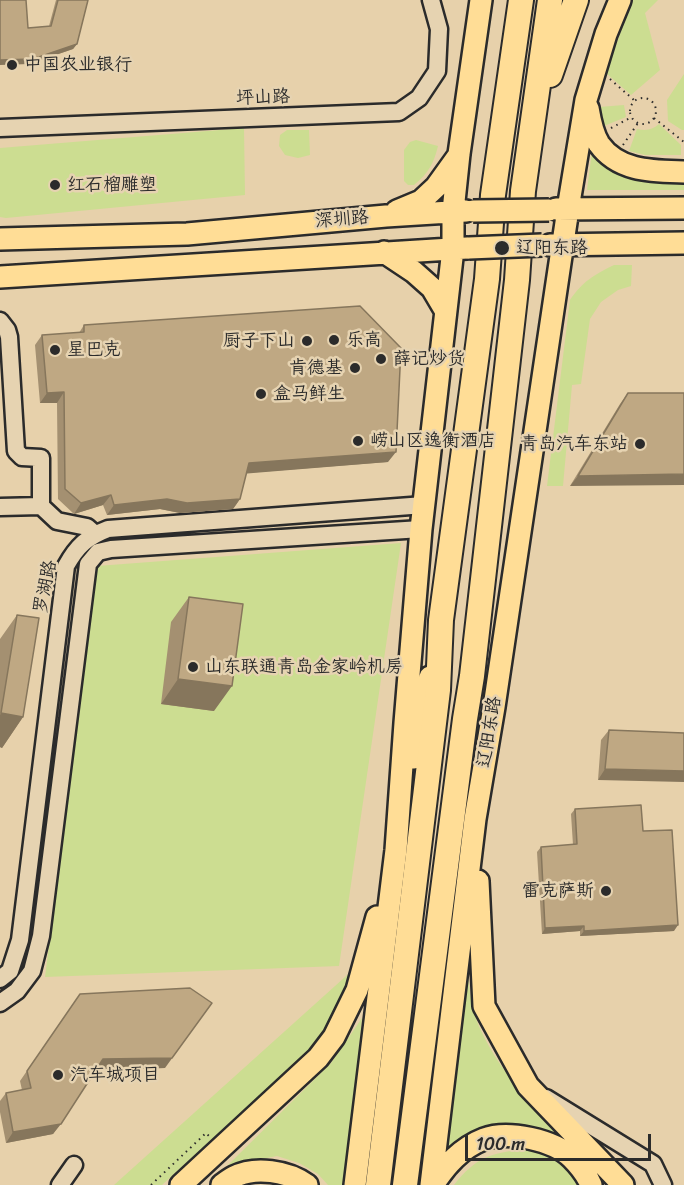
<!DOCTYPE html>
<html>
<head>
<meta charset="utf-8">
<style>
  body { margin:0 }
  #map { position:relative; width:684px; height:1185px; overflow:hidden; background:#e7d1ab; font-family:Sriracha,sans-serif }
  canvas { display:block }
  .scale { position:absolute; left:465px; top:1134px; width:186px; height:27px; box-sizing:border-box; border:3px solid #2b2b2b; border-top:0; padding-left:8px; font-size:18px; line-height:21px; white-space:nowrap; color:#2b2b2b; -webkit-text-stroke:4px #e6d3b1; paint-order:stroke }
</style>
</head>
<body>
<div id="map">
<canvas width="684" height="1185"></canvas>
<div class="scale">100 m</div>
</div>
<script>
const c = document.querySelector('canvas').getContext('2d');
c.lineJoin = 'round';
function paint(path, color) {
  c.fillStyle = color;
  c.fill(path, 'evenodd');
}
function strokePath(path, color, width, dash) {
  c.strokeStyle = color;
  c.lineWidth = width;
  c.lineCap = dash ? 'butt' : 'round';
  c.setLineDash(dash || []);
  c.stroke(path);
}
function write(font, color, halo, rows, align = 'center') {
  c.font = font + ' Sriracha,"LXGW WenKai TC",sans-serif';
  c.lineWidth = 5;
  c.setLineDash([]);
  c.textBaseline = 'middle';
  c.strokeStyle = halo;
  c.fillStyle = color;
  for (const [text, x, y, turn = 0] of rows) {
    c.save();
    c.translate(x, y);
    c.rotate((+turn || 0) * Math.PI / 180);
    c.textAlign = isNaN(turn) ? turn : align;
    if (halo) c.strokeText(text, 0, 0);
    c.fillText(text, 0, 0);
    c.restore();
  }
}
paint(new Path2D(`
  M632 0H658L645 13 660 70 631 95 606 73Z
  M684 74V130H682L668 121 667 100Z
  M624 105 626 117 604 126 599 107Z
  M659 124 681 145V155H645L629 151 637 129C646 131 652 130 659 124Z
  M244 128 245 195 6 218 0 217V148Z
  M287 130H309L310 155 298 158 285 155 279 146 280 135Z
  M416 140 438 146C434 163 428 174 414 185H408L404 181V150L410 142Z
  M592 151 684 177V190H587Z
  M614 265H632L631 286 618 290 601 302 590 319 581 384 572 385 563 486H547L570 300C583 281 594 275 614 265Z
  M401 543 339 966 45 977 97 566Z
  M466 957C468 973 470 1001 475 1016 495 1071 540 1112 578 1155L536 1134 440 1161Z
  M355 968 334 1021 305 1054 162 1185H114Z
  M362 1018 346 1185H328L318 1174 299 1163 277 1156 227 1166 331 1063Z
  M525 1149C547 1154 569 1166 580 1185H454C476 1157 491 1153 525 1149Z`), '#ccdd91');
const minor = new Path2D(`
  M0 128 399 112 419 98 437 71 439 29 431 0
  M0 321 7 330 9 337 16 451 22 457 41 458V506L57 521 87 527 95 534
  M0 507 41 506
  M0 979 10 971 20 940 66 566C77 546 87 537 108 529L424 505
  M0 1003 17 991 32 971 41 936 88 564 98 552 111 549 421 529
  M546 1098 653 1164 663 1185
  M60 1185 74 1165`);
const major = new Path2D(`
  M588 108C590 120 592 133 599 144 619 172 653 171 684 172
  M556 209 684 208
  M397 211 421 201 436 187 459 155
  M0 239 187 234 386 216 466 211
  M550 245 684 243
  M384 252 414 272 432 288 445 310
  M0 277 467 248
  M414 758 430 677
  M478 881 484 1006 528 1086 623 1185
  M181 1185 318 1058 334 1037 357 990 377 917
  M222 1185C226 1182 230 1179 234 1177 255 1166 288 1171 307 1185
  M355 1185 396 850 405 723 421 529 453 249V211L459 154 481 0
  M431 1185 475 819 494 707 568 209 586 100 606 34 620 0
  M433 1185C446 1165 461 1148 484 1139 508 1130 554 1140 572 1158 580 1166 587 1175 591 1185`);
const highway = new Path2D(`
  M550 75 576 0
  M378 1185 438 690 441 620 487 279 493 195 521 0
  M405 1185 465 719 472 676 517 280 523 191 550 0`);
strokePath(minor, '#2b2b2b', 21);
strokePath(major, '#2b2b2b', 26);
strokePath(highway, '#2b2b2b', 28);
strokePath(new Path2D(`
  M610 79 635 101
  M630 111a13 13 0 1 1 26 0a13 13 0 1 1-26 0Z
  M654 118 684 142
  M611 128 632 117
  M623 145 638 123
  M151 1185 206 1133 210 1137`), '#2b2b2b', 2, [1.5, 4.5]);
strokePath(minor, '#e6d3b1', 16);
strokePath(major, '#ffdd96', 21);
strokePath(highway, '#ffdd96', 24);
const majorBridge = new Path2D(`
  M473 211 549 210
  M469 248 542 245`);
strokePath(majorBridge, '#2b2b2b', 26, []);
strokePath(majorBridge, '#ffdd96', 21);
paint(new Path2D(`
  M56 0H88L77 44 73 49 29 64 28 28 49 26Z
  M84 325 388 462 246 473 240 499 233 509 180 513 160 509 107 515 103 505 74 514 58 499 57 403H40L35 345 42 335 79 333Z
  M628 393H684L570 486 620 404Z
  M189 597 214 711 161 704 171 622Z
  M17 615 23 717 2 748 0 747V639Z
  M609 730 684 733 598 780 601 740Z
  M575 809 643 831 674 931 580 936V931L542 934 537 852 541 847 573 845 571 814Z
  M80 994 165 1068 96 1070 53 1134 6 1143 0 1112V1101L6 1093 22 1090 20 1081Z`), '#a49071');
paint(new Path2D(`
  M77 44 73 49 29 64 0 65V60Z
  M64 392 57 403H40L47 393Z
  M396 452 388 462 241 474 249 463Z
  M684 474V485L570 486 578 476Z
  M111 495 103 505 74 514 81 503Z
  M167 499H240L233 509 180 513 160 509 107 515 114 505Z
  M178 679 232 686 214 711 161 704Z
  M1 713 23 717 2 748 0 747V715Z
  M605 769 684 771V782L598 780Z
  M678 925 674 931 580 936 584 931Z
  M584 926 580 931 542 934 545 928Z
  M212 1003 165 1068 96 1070 103 1059Z
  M61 1124 53 1134 6 1143 13 1132Z`), '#86765c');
const building = new Path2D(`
  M0 0H26L28 28 51 26 58 0H88L77 44 33 59 0 60Z
  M360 306 401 348 396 452 249 463 240 499 187 503 167 499 114 505 111 495 81 503 65 489 64 392 47 393 42 335 84 332V325Z
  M628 393H684V474L578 476Z
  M189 597 243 604 232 686 178 679Z
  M17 615 39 618 23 717 1 713Z
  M609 730 684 733V771L605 769Z
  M641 805 643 831 672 830 678 925 584 931V926L545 928 541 847 577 844 575 809Z
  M190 988 212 1003 172 1058 103 1059 61 1124 13 1132 6 1093 31 1088 27 1071 80 994Z`);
paint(building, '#bfa883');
strokePath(building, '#86765c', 1.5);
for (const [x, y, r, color] of [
  [12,65,6,"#2b2b2b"],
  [55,185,6,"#2b2b2b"],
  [502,248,8,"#2b2b2b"],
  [334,340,6,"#2b2b2b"],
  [307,341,6,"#2b2b2b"],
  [55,350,6,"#2b2b2b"],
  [381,359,6,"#2b2b2b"],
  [355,368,6,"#2b2b2b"],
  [261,394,6,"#2b2b2b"],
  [358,441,6,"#2b2b2b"],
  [640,444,6,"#2b2b2b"],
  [193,667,6,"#2b2b2b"],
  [606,891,6,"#2b2b2b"],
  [58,1075,6,"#2b2b2b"]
]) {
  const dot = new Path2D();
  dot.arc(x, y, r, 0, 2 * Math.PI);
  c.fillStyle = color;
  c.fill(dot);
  strokePath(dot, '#e6d3b1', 2);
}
write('18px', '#2b2b2b', '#e6d3b1', [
  ["中国农业银行",24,65],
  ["红石榴雕塑",67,185],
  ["辽阳东路",516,248],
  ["乐高",346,340],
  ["厨子下山",295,341,"right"],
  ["星巴克",67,350],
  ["薛记炒货",393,359],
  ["肯德基",343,368,"right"],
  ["盒马鲜生",273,394],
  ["崂山区逸衡酒店",370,441],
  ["青岛汽车东站",628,444,"right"],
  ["山东联通青岛金家岭机房",205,667],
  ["雷克萨斯",594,891,"right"],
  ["汽车城项目",70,1075]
], 'left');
write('18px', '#2b2b2b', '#e6d3b1', [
  ["坪山路",263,98,-2],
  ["深圳路",342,220,-5],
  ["罗湖路",46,587,-79],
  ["辽阳东路",490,732,-81]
]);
</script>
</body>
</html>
